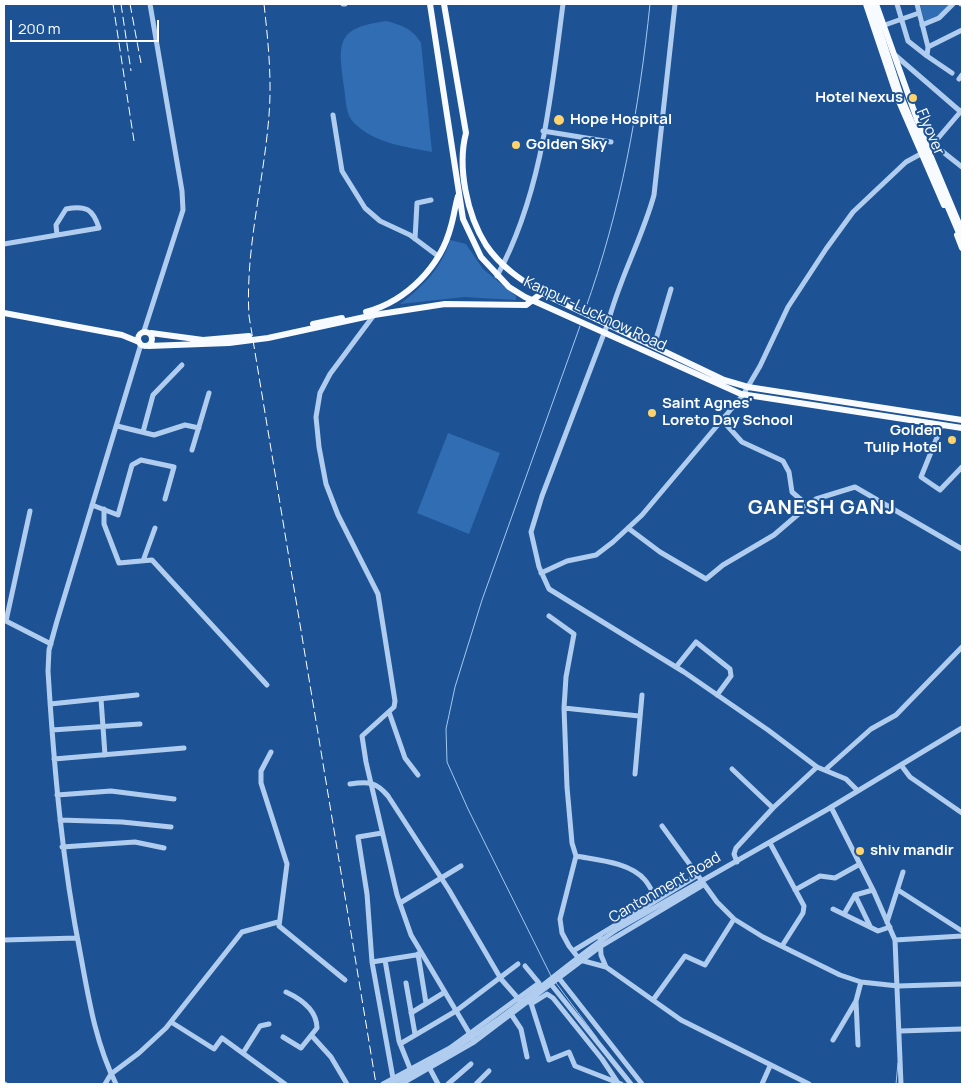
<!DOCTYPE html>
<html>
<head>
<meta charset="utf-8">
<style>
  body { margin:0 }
  #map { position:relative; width:966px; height:1088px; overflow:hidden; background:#1d5394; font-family:Manrope,sans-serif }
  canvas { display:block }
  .frame { position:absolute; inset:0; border:5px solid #fff; pointer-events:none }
  .scale { position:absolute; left:10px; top:20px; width:149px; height:22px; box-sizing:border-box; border:2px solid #fff; border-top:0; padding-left:6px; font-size:15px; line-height:18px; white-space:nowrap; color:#fff; -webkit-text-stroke:4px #1d5394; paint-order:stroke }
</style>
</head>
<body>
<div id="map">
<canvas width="966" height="1088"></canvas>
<div class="frame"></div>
<div class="scale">200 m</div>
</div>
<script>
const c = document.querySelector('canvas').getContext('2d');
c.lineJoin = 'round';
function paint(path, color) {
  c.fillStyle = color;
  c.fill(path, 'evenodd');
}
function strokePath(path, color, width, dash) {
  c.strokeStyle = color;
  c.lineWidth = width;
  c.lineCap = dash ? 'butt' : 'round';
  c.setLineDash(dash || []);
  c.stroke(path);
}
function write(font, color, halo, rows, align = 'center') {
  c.font = font + ' Manrope,sans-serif';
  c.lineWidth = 4;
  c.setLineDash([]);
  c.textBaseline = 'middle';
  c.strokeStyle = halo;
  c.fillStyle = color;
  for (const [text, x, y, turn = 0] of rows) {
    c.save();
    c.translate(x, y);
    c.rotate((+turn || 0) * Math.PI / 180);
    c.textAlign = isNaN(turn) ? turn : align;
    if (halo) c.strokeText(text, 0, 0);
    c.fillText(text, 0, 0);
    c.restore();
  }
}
paint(new Path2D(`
  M920 4H950L938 17 925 23Z
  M386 21C402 25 413 29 421 43L432 152C403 146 376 144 354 123 345 114 346 99 344 87 338 42 336 28 386 21Z
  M450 240 466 244 483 269 516 296V300L464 297 400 304C422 287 442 268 450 240Z
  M448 433 500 453 469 534 417 513Z`), '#316db2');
strokePath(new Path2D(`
  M585 310C621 210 639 110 650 4
  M551 976 468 809 447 762 446 729 455 687 482 600 580 326
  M556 983 597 1038
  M896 1084 898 1063`), '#a3c8f0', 1);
strokePath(new Path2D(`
  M343 4H345
  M675 4 654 195C642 239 619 279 608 323L542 496 531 532 539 567 549 589 684 672 768 730 817 767 846 779 858 791
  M897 4 908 41 927 56
  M917 4 928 47 927 56 952 73
  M961 4H962
  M922 25 939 18 953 4
  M882 26 919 13
  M928 47 962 30
  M895 55 961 112
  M959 79 962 75
  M333 115 342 171 365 208 380 221 410 235 438 256
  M543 131 611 142
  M933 144 962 167
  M415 239 417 203 431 200
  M4 244 99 228C93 209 86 205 66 209L56 225 57 235
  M497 276C542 194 551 95 563 4
  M374 315 330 374 320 393 316 417 319 447 326 484 338 515 378 594 395 701 394 707 362 736 366 762 397 895 411 935 474 1041
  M144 331 183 210 182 191 150 4
  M654 346 671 289
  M722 420 742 442 783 461 789 472 792 492 807 505
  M942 425 921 477 940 490 962 467
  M117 426 154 435 185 425 199 428
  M143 432 153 395 182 365
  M192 450 209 393
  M92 505 118 515 132 465 141 460 174 467 165 499
  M104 509V524L119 563 152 560 267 685
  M628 528 660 552 706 579 723 565 774 535 816 499 855 487 962 549
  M143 561 155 528
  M541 573 567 561 596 555 613 542 642 515 743 395 760 366 788 307 826 249 853 212 906 162 928 150 962 110
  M549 616 574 634 566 677 564 708 567 787 572 843 576 856 560 919 562 933 569 946 580 960 606 967
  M4 620 51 644
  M6 621 30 511
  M676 667 696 642 730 669 731 676 717 695
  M101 699 105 755
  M50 704 137 695
  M564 708 639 716
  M389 712 405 758 418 775
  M52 730 140 724
  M271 752 261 771V783L287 864 279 926 345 980
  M54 759 184 748
  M901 765 910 777 962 813
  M732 769 773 808
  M825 770 871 729 896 715 962 647
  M635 774 642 695
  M350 784C369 781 376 782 388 796L449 890 501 979 523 1004
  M57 795 111 791 174 799
  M831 807 874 892 895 940 901 1084
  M60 820 122 822 171 827
  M662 826 717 902 734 919 763 937 840 975 861 982 898 986 962 984
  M382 833 358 837 367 894 372 962 393 1078
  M770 843 804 906 803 913 782 946
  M62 847 135 842 164 848
  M576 856C597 860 630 862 645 880 650 886 653 893 657 900
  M737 862 734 854 736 848 773 808 817 767
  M795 890 820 876 835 878 860 864
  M898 890 962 931
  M400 903 461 866
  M833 909 878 931 890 927
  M844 914 855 895
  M887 922 903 872
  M870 926 855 895 873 890
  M619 928 828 809 962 728
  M600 935 601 955 606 967 681 1020 809 1084
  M4 940 77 938
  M895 940 962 936
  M573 951 698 875
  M418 954 426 1003
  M385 960 399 1041 411 1071
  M372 962 422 954
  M558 977 642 1084
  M406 983 415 1034
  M550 983 631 1084
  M530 1000 549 1060 569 1052 575 1066 621 1084
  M653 1000 685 956 705 965 734 919
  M531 1004 547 994 553 998 602 1059 618 1083
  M411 1013 445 992
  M511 1014 521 1029 527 1057
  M171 1022 214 1049 222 1038 285 1084
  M900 1031 962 1029
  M312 1036 331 1057 347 1084
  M283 1037 301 1048 317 1028C317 1010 301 999 286 992
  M833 1040 856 1001
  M400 1044 456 1011 518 964
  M858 1045 856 1001 861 982
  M243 1053 260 1026 269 1024
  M429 1067 438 1084
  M4 1084H5
  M105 1084 111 1074 139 1053 166 1028 242 932 278 922
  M116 1084C96 1044 89 1001 81 957 62 862 54 767 48 671L49 650 57 621 141 344
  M383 1084 450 1048 539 983 525 966
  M401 1084 474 1042 601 946 703 885
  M448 1084 471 1064
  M476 1084 489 1071
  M762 1084 770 1066`), '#b0cdef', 5);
strokePath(new Path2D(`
  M430 4 463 219 481 257 509 287 525 297 741 394 962 428
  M444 4 466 133C457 167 467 215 486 245 500 266 521 280 542 293L724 380 748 387 962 420
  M866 4 898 99 944 205
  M876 4 928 150 962 231
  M957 235 962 248
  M366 312C407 301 441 266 451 226 454 216 455 206 458 196
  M4 313 122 335 139 342
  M313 324 342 318
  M138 339a7 7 0 1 1 14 0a7 7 0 1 1-14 0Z
  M151 333 203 340 249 336
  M148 346 229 343 268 338 374 315 445 304 526 305 542 293`), '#f7faff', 6);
strokePath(new Path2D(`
  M113 4 134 141
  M121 4 131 71
  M130 4 141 63
  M264 4C268 40 272 79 269 115 264 182 245 249 249 316L376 1084`), '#fff', 1, [9, 4]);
strokePath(new Path2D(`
  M391 1084C429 1065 465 1043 500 1018 540 989 577 956 619 928`), '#b0cdef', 5);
strokePath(new Path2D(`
  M871 4 901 97 962 240`), '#f7faff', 6);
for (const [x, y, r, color] of [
  [913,98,5,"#fed36e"],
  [559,120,6,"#fed36e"],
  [516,145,5,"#fed36e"],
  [652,413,5,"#fed36e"],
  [952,440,5,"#fed36e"],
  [860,851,5,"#fed36e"]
]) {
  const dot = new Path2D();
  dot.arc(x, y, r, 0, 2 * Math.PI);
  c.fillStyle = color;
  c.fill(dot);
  strokePath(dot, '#1d5394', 2);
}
write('bold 15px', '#fff', '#1d5394', [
  ["Hotel Nexus",903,98,"right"],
  ["Hope Hospital",570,120],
  ["Golden Sky",526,145],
  ["Saint Agnes'",662,404],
  ["Loreto Day School",662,421],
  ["Golden",942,431,"right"],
  ["Tulip Hotel",942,448,"right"],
  ["shiv mandir",870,851]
], 'left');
write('15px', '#fff', '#1d5394', [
  ["Flyover",930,132,67],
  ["Kanpur-Lucknow Road",595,314,25],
  ["Cantonment Road",665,888,-30]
]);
c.letterSpacing = '1px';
write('bold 20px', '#fff', '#1d5394', [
  ["GANESH GANJ",822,508]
]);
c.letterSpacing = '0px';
</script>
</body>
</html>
